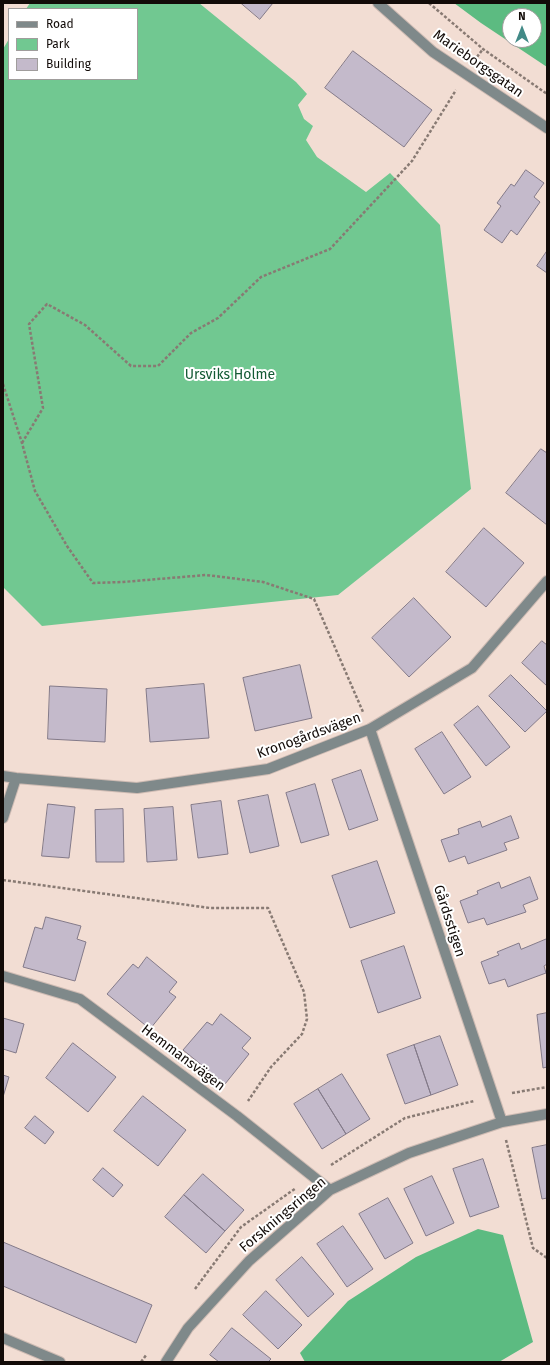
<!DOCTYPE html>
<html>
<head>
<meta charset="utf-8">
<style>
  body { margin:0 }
  #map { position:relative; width:550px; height:1365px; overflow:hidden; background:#f2ddd3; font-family:"Fira Sans",sans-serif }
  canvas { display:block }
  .frame { position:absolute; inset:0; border:4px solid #120b08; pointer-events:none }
  .legend { position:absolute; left:8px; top:8px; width:130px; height:72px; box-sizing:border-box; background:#fff; border:1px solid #a09d9c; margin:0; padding:5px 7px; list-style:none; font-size:12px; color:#120b08 }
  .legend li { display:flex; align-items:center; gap:8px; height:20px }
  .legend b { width:20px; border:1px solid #a09d9c }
  .north { position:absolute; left:502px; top:8px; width:40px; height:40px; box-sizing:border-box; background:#fff; border:1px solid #a09d9c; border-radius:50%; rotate:0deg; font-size:11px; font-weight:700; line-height:16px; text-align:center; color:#120b08 }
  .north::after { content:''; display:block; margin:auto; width:14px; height:18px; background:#428a87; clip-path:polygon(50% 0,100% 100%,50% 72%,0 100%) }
</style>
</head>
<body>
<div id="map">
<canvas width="550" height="1365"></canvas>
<div class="frame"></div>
<ul class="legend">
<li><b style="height:5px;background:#7f898a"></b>Road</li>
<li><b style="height:11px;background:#71c891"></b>Park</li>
<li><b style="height:11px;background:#c4bacb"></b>Building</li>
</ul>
<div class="north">N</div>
</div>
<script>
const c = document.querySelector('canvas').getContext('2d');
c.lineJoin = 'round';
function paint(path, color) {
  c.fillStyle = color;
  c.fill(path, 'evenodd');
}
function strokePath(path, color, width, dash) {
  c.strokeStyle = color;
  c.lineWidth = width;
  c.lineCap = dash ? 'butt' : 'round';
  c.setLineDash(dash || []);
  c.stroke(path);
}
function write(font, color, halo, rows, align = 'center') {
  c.font = font + ' "Fira Sans",sans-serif';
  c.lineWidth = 4;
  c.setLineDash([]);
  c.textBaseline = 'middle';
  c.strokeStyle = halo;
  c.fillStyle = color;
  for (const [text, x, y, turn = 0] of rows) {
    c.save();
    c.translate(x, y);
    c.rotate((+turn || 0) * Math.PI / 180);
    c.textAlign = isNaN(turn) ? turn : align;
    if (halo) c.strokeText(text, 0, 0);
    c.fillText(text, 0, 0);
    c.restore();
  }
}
paint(new Path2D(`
  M30 3H199L296 82 307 94 298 105 304 119 313 126 306 140 317 157 366 192 390 173 440 225 471 489 338 595 42 626 3 587V49L9 39V79H137V9H26Z`), '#71c891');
paint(new Path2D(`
  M454 3H547V67L481 23ZM510 16H534V40H510Z
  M478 1229 503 1235 533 1342 499 1362H305L300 1353 348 1301 416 1257Z`), '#5cbb81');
const building = new Path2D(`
  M241 3H273L260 19Z
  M353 51 432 110 404 147 325 88Z
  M526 170 544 183 534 197 540 202 517 235 511 230 502 243 484 230 501 206 497 203 511 184 514 186Z
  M547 251V273L537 266Z
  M541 449 547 453V525L506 493Z
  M484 528 524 563 486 607 446 572Z
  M414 598 451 637 409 677 372 638Z
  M542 641 547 645V686L522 663Z
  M300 665 312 718 255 731 243 678Z
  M511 675 547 711 525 732 489 696Z
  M204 684 209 738 150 742 146 689Z
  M50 686 107 689 105 742 48 739Z
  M478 706 510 747 486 766 454 725Z
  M442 732 471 777 444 794 415 749Z
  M361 770 378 820 349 830 332 780Z
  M315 784 329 835 301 843 286 793Z
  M268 795 279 846 250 853 238 801Z
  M221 801 228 854 198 858 191 805Z
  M48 804 75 807 69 858 42 856Z
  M173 807 177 860 147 862 144 809Z
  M123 809 124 862H96L95 810Z
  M511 816 519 838 504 843 507 850 468 864 465 856 449 862 441 840 459 834 458 829 480 821 482 827Z
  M377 861 395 913 350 928 332 876Z
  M530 877 538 899 523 905 526 912 487 925 484 918 468 923 460 901 478 894 477 891 499 882 501 888Z
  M46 917 81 926 77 939 86 942 75 981 23 967 35 927 42 929Z
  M547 939V964L544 966 546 973 508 987 505 979 489 984 481 962 499 955 497 952 519 943 521 949Z
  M404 946 421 998 378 1013 361 961Z
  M147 957 177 982 169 992 176 997 150 1029 107 994 133 964 138 968Z
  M547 1013V1067L543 1068 537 1015Z
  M221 1014 251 1038 242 1048 249 1054 225 1084 183 1050 207 1022 212 1025Z
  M3 1018 24 1024 16 1053 3 1049Z
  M440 1036 458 1085 431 1095 414 1045Z
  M73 1043 116 1077 88 1112 46 1078Z
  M414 1045 431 1095 405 1104 387 1055Z
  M342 1074 370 1119 346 1134 318 1089Z
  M3 1075 9 1077 3 1097Z
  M318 1089 346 1134 322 1149 294 1104Z
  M143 1096 186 1130 158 1166 114 1131Z
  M35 1116 54 1132 45 1144 25 1128Z
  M547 1145V1198L542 1199 532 1148Z
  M483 1159 499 1207 470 1217 453 1169Z
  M103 1168 123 1185 113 1197 93 1180Z
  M203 1174 244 1210 225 1231 184 1195Z
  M432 1176 454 1223 426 1236 404 1189Z
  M184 1195 225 1231 206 1253 165 1217Z
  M388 1198 413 1243 385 1259 359 1214Z
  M343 1226 373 1269 347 1287 317 1244Z
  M3 1242 152 1305 136 1343 3 1286Z
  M302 1257 334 1294 308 1317 276 1280Z
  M266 1291 302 1325 278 1349 243 1315Z
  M232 1328 271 1359 268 1362H219L210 1355Z`);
paint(building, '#c4bacb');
strokePath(building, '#837a89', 1);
const street = new Path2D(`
  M378 3 433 52 547 128
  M370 729 502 1122
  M3 776 16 778 137 788 268 769 370 729 472 668 547 581
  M3 818 16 778
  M3 976 80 999 237 1116 330 1190
  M3 1338 60 1362
  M166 1362 188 1328 249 1261 330 1190 409 1153 502 1122 547 1114`);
strokePath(street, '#cebbb3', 12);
strokePath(new Path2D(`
  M429 3 483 49 547 94
  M477 57 483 49
  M3 384 22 443 35 491 67 546 93 583 123 582 206 575 263 582 314 599 363 712
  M22 443 43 408 29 324 47 304 85 325 131 366H158L191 333 218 318 261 277 330 249 412 161 456 90
  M3 880 210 908H268L304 992 307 1019 302 1034 271 1067 248 1101
  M512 1093 547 1087
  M506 1140 533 1248 547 1258
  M331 1165 405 1118 474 1101
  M195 1289 241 1227 296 1188
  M141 1362 147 1354`), '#887a73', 2.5, [3, 2]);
strokePath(street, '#7f898a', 10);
write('14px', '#120b08', '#fff', [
  ["Marieborgsgatan",478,64,35],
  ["Kronogårdsvägen",309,736,-20],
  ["Gårdsstigen",449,921,72],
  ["Hemmansvägen",183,1058,37],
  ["Forskningsringen",283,1215,-40]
]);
write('14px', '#135a34', '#fff', [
  ["Ursviks Holme",230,375]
]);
</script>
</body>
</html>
